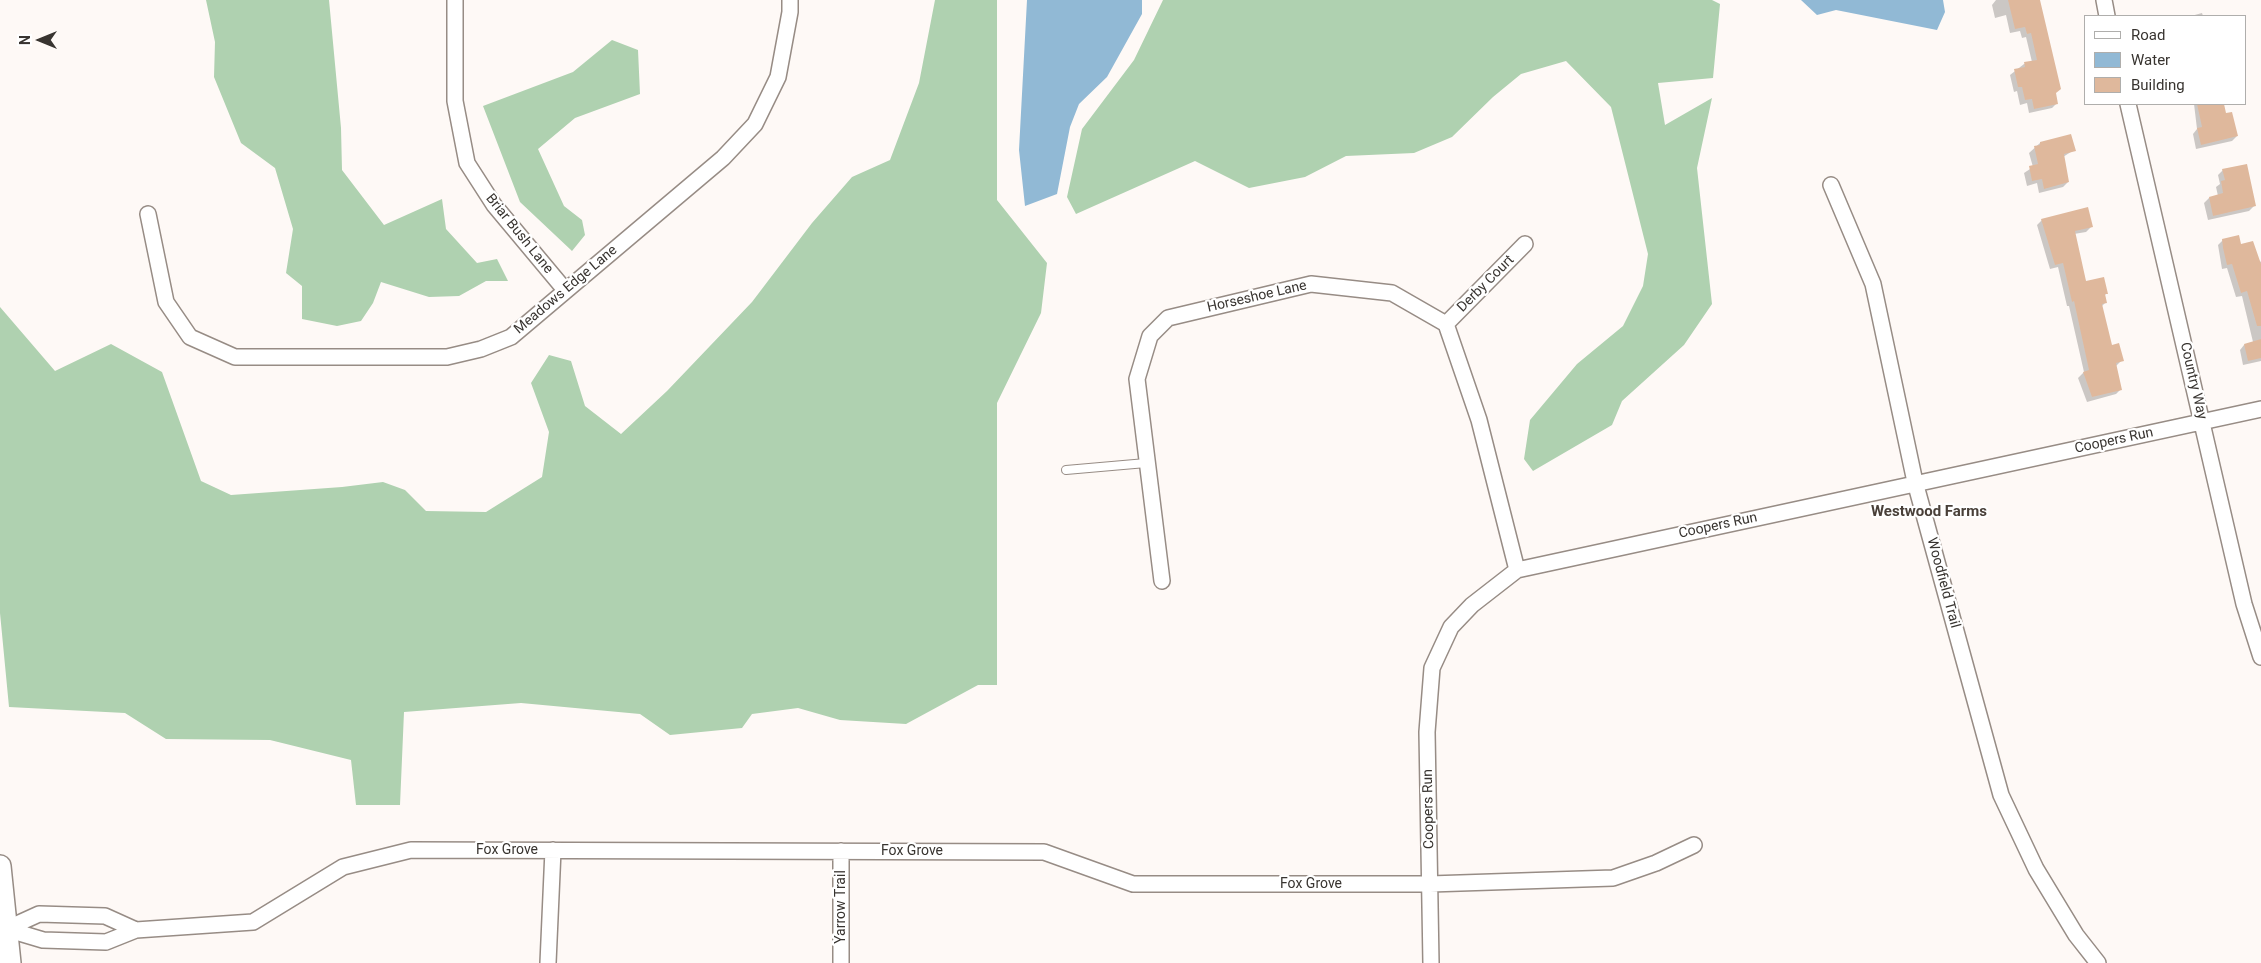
<!DOCTYPE html>
<html>
<head>
<meta charset="utf-8">
<style>
  body { margin:0 }
  #map { position:relative; width:2261px; height:963px; overflow:hidden; background:#fef9f6; font-family:Roboto,sans-serif }
  canvas { display:block }
  .legend { position:absolute; left:2084px; top:15px; width:162px; height:90px; box-sizing:border-box; background:#fff; border:1px solid #afaeac; margin:0; padding:6px 9px; list-style:none; font-size:15px; color:#383430 }
  .legend li { display:flex; align-items:center; gap:10px; height:25px }
  .legend b { width:25px; border:1px solid #afaeac }
  .north { position:absolute; left:15px; top:15px; width:50px; height:50px; -webkit-text-stroke:4px #fff; paint-order:stroke; rotate:270deg; font-size:14px; font-weight:700; line-height:20px; text-align:center; color:#383430 }
  .north::after { content:''; display:block; margin:auto; width:18px; height:22px; background:#383430; clip-path:polygon(50% 0,100% 100%,50% 72%,0 100%) }
</style>
</head>
<body>
<div id="map">
<canvas width="2261" height="963"></canvas>
<ul class="legend">
<li><b style="height:6px;background:#fff"></b>Road</li>
<li><b style="height:14px;background:#91b9d5"></b>Water</li>
<li><b style="height:14px;background:#dfb89c"></b>Building</li>
</ul>
<div class="north">N</div>
</div>
<script>
const c = document.querySelector('canvas').getContext('2d');
c.lineJoin = 'round';
function paint(path, color) {
  c.fillStyle = color;
  c.fill(path, 'evenodd');
}
function strokePath(path, color, width, dash) {
  c.strokeStyle = color;
  c.lineWidth = width;
  c.lineCap = dash ? 'butt' : 'round';
  c.setLineDash(dash || []);
  c.stroke(path);
}
function write(font, color, halo, rows, align = 'center') {
  c.font = font + ' Roboto,sans-serif';
  c.lineWidth = 4.5;
  c.setLineDash([]);
  c.textBaseline = 'middle';
  c.strokeStyle = halo;
  c.fillStyle = color;
  for (const [text, x, y, turn = 0] of rows) {
    c.save();
    c.translate(x, y);
    c.rotate((+turn || 0) * Math.PI / 180);
    c.textAlign = isNaN(turn) ? turn : align;
    if (halo) c.strokeText(text, 0, 0);
    c.fillText(text, 0, 0);
    c.restore();
  }
}
paint(new Path2D(`
  M206 0H329L341 128 342 170 384 225 442 199 446 229 477 263 497 259 508 281H486L459 296 429 297 381 282 373 303 361 321 337 326 302 319V286L286 273 293 229 275 168 241 143 214 77 215 42Z
  M935 0H997V200L1047 263 1041 313 997 403V685H978L906 724 840 720 798 708 752 714 742 728 670 735 640 714 521 703 404 712 400 805H356L351 760 270 740 166 739 125 713 9 707 0 613V307L55 371 111 344 162 372 201 481 231 495 342 487 383 482 405 490 426 511 486 512 542 477 549 432 531 383 549 355 571 361 585 406 621 434 667 391 752 302 812 223 852 177 890 160 919 83Z
  M1163 0H1712L1720 4 1713 78 1658 83 1665 125 1712 98 1697 168 1712 304 1684 345 1622 401 1612 425 1533 471 1524 459 1530 420 1577 364 1623 326 1643 286 1648 254 1611 107 1566 61 1521 74 1493 97 1452 137 1414 153 1346 156 1305 177 1249 188 1195 161 1076 214 1067 197 1082 129 1134 60Z
  M612 40 638 50 640 94 575 118 538 149 564 206 582 220 585 235 572 251 520 202 483 106 573 72Z`), '#afd1b0');
paint(new Path2D(`
  M1027 0H1142V14L1107 77 1079 104 1070 127 1057 194 1025 206 1019 150Z
  M1801 0H1943L1945 12 1937 30 1836 10 1817 15Z`), '#91b9d5');
paint(new Path2D(`
  M1996 0H2034L2057 103 2052 108 2029 113 2027 103 2020 105 2017 91 2014 92 2010 75 2024 64 2032 62 2026 37 2022 38 2020 31 2010 33 2006 15 1995 18 1992 5Z
  M2202 13 2203 16H2191Z
  M2194 104H2223L2225 115 2237 136 2232 141 2196 149 2193 134 2197 129Z
  M2040 143 2074 150 2063 157 2068 182 2063 187 2039 193 2037 183 2027 186 2024 173 2033 167 2029 153Z
  M2223 170 2254 206 2249 211 2208 220 2204 203 2209 198 2218 196 2216 187 2220 184 2218 175Z
  M2042 220 2091 227 2086 232 2074 234 2086 283 2107 293 2104 296 2105 303 2101 307 2111 346 2122 360 2116 366 2121 389 2116 394 2087 402 2078 378 2084 372 2069 306H2067L2058 267 2050 269 2037 225Z
  M2223 240 2240 245 2261 262V361L2243 365 2240 350 2244 345 2253 342 2242 296 2236 297 2227 268 2222 269 2218 245Z`), '#0003');
paint(new Path2D(`
  M2008 0H2040L2061 89 2056 93 2058 104 2034 109 2032 99 2025 100 2022 87H2018L2014 69 2025 67 2024 62 2037 60 2031 33 2027 34 2025 27 2015 29Z
  M2197 104H2224L2226 113 2232 112 2238 136 2201 145 2197 128 2202 127Z
  M2071 134 2076 151 2064 154 2069 182 2044 189 2042 179 2032 181 2029 166 2038 164 2034 146 2040 145V142Z
  M2247 164 2256 206 2213 216 2209 197 2223 193 2221 181 2225 180 2222 169Z
  M2088 207 2093 227 2075 231 2086 281 2104 277 2108 294H2105L2107 303 2102 304 2112 345 2119 343 2124 361 2116 363 2122 390 2092 397 2083 372 2089 370 2074 301 2072 302 2063 263 2055 265 2041 219Z
  M2239 235 2241 244 2253 241 2261 264V326H2257L2247 291 2241 293 2232 264 2227 265 2223 248 2222 239Z
  M2261 339V358L2248 361 2244 344Z`), '#dfb89c');
const lane = new Path2D(`
  M1066 470 1146 463`);
const street = new Path2D(`
  M455 0V101L467 163 494 205 565 290
  M2104 0 2107 16
  M2128 104 2244 604 2261 657
  M1831 185 1873 284 1915 482 2001 795 2036 869 2076 935 2098 963
  M148 214 166 302 190 337 235 357H447L481 349 511 337 723 158 755 124 778 77 790 12V0
  M1446 324 1525 244
  M1162 581 1137 379 1150 336 1168 318 1311 284 1392 293 1446 324 1479 420 1517 570
  M6 929 43 940 106 942 136 930 253 922 343 867 411 850 1044 852 1133 884H1430L1613 878 1656 863 1694 845
  M6 929 39 914 105 916 136 930
  M548 963 553 850
  M841 963V851
  M1431 963 1427 732 1432 668 1451 627 1472 605 1517 570 2261 409`);
const secondary = new Path2D(`
  M0 866 10 963`);
strokePath(lane, '#978c85', 10);
strokePath(street, '#978c85', 18);
strokePath(secondary, '#978c85', 24);
strokePath(lane, '#fff', 8);
strokePath(street, '#fff', 15);
strokePath(secondary, '#fff', 21);
write('14px', '#383430', '#fff', [
  ["Briar Bush Lane",519,234,51],
  ["Derby Court",1486,284,-45],
  ["Meadows Edge Lane",566,290,-40],
  ["Horseshoe Lane",1257,297,-13],
  ["Country Way",2193,381,77],
  ["Coopers Run",2114,441,-12],
  ["Coopers Run",1718,526,-12],
  ["Woodfield Trail",1943,583,75],
  ["Coopers Run",1429,809,-91],
  ["Fox Grove",507,850],
  ["Fox Grove",912,851],
  ["Fox Grove",1311,884],
  ["Yarrow Trail",841,907,-90]
]);
write('bold 15px', '#494039', '#fff', [
  ["Westwood Farms",1929,512]
]);
</script>
</body>
</html>
